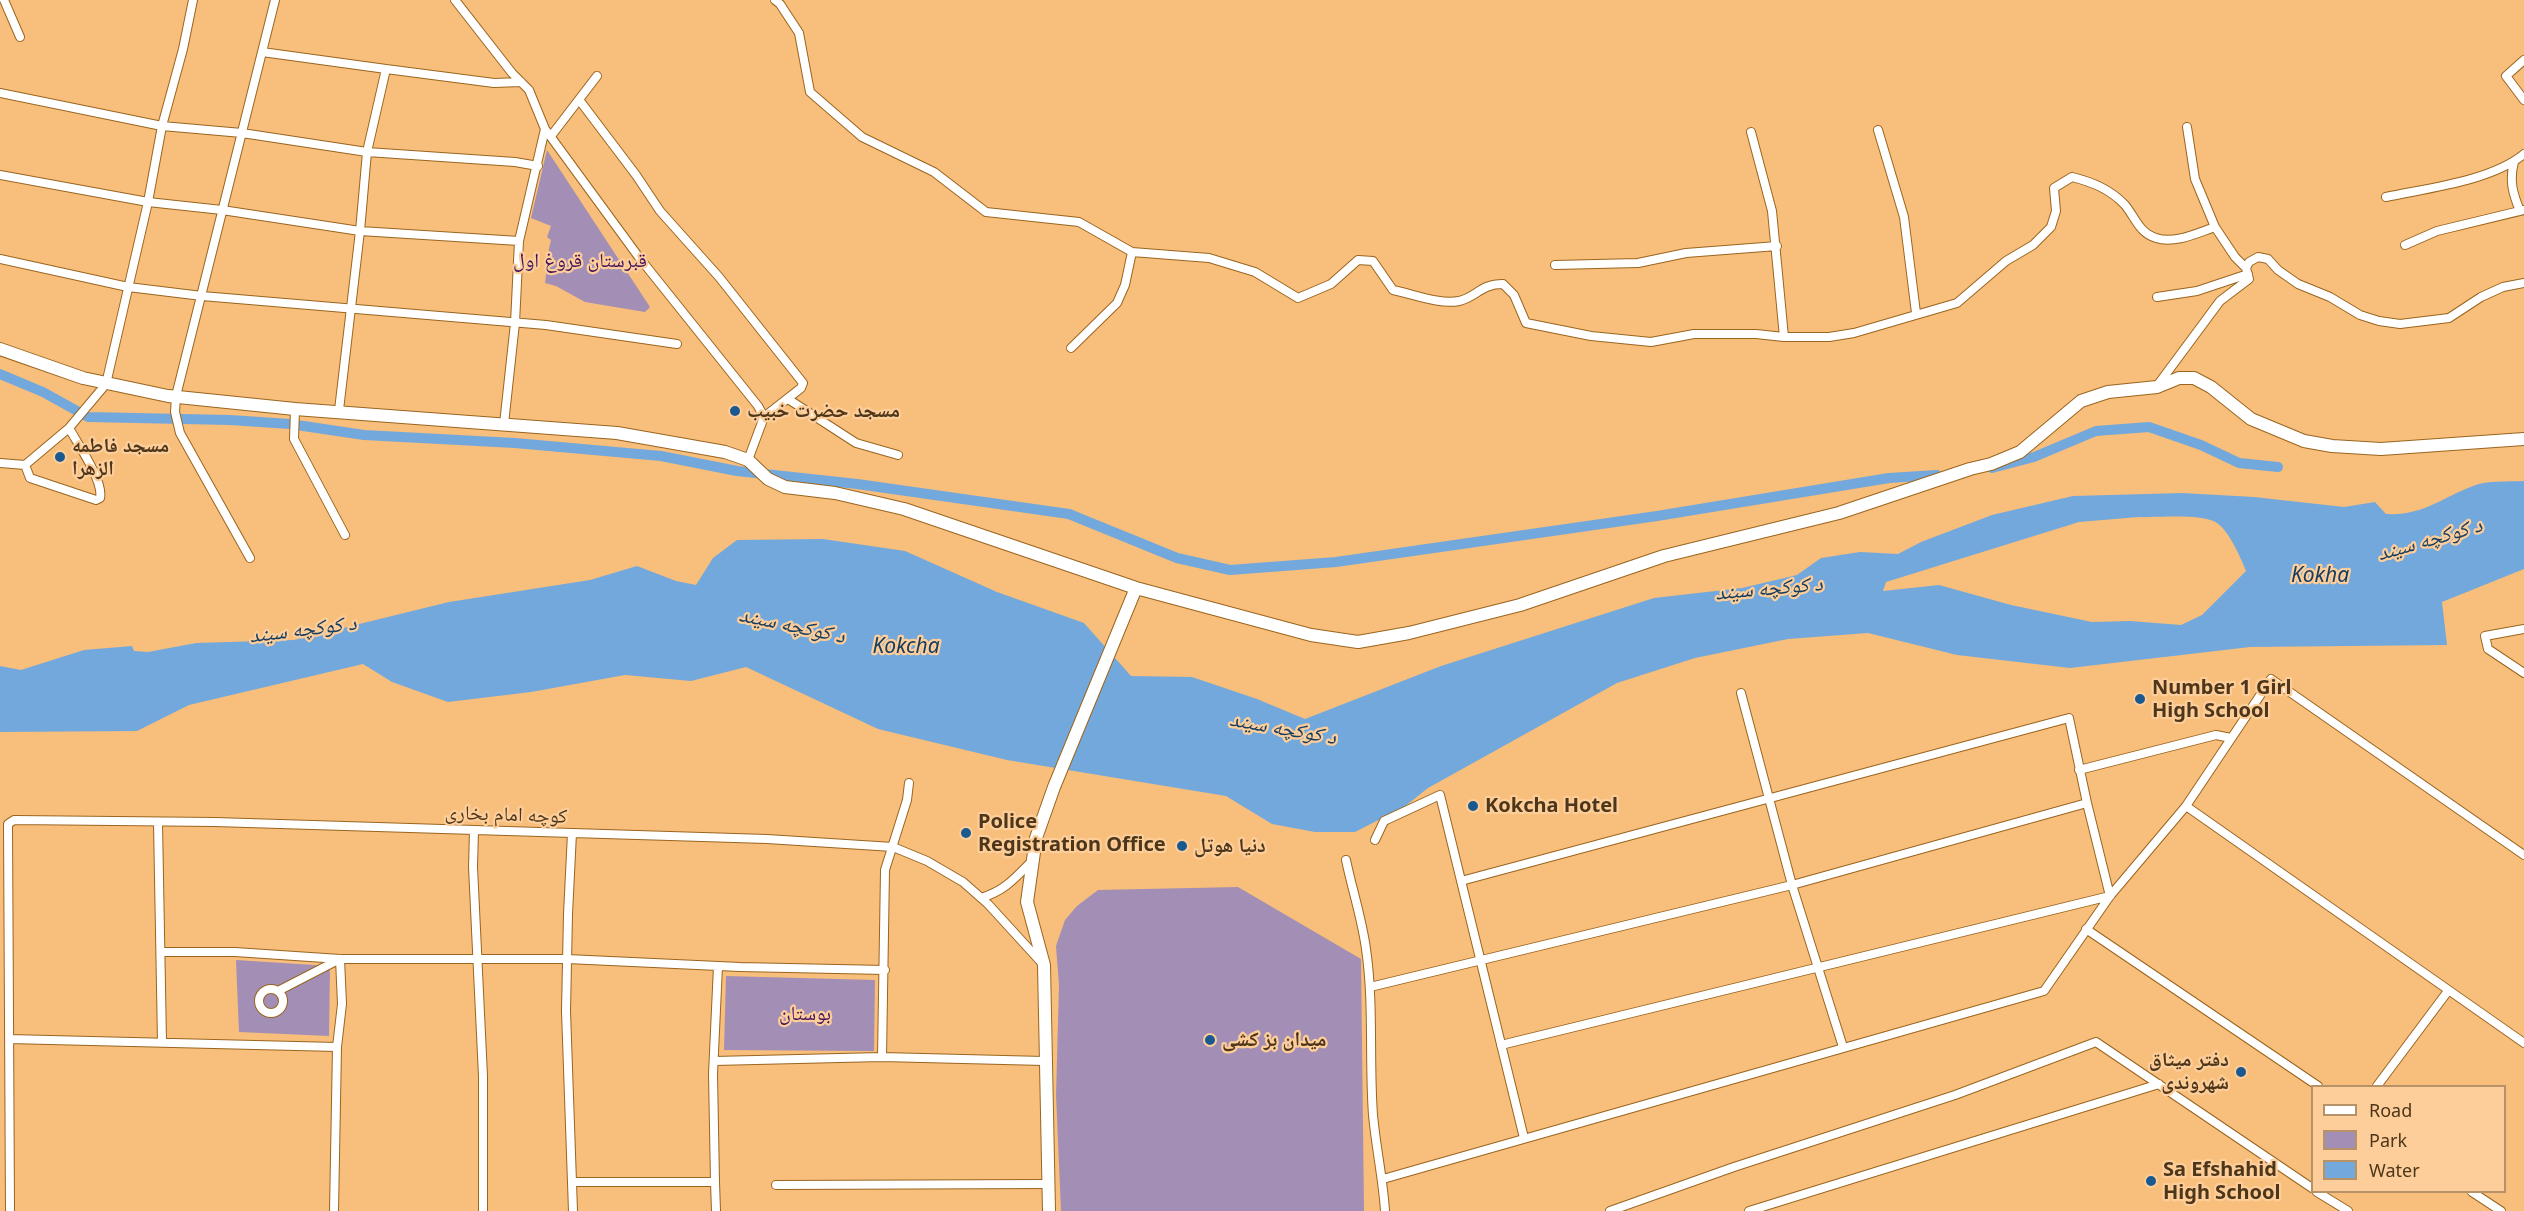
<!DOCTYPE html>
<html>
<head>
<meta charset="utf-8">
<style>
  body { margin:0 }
  #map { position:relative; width:2524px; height:1211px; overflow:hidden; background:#f8be7b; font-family:"Noto Sans",sans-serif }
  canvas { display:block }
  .legend { position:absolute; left:2311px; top:1085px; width:195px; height:108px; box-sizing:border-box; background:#fdce9a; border:2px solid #b79167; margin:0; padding:8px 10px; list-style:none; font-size:18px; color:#4d361a }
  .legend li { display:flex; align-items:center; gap:12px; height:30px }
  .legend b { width:30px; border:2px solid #b79167 }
</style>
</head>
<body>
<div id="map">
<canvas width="2524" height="1211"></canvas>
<ul class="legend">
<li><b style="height:8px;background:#fff"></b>Road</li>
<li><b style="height:16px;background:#a38fb5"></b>Park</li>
<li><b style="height:16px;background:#73a8dc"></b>Water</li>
</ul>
</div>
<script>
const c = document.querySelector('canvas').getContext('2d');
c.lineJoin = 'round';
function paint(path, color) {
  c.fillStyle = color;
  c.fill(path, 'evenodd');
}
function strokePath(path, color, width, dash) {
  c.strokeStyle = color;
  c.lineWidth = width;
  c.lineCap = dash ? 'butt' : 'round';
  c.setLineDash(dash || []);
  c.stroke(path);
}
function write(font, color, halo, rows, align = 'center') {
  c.font = font + ' "Noto Sans","Noto Naskh Arabic",sans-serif';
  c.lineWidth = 4.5;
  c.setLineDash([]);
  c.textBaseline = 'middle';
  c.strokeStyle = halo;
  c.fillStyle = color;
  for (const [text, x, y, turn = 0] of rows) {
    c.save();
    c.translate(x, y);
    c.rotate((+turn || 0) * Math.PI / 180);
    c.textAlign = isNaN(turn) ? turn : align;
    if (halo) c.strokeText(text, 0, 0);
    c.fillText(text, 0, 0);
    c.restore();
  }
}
paint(new Path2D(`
  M547 150 650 307 645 312 585 302 556 286 545 283 547 268 545 267 551 240 547 237 551 226 531 218Z
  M1238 887 1361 959 1364 1211H1061L1056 1095 1059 985 1056 946 1065 920 1077 906 1098 890Z
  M236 960 330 966 329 1036 239 1032Z
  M726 976 875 980 874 1051 724 1050Z`), '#a38fb5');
paint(new Path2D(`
  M2524 481V569L2442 602 2447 645 2250 647 2070 668 1957 655 1868 633 1788 639 1695 658 1617 683 1428 788 1404 807 1355 832H1315L1272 824 1226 796 1007 760 878 729 746 667 691 681 625 675 531 692 448 702 392 682 363 664 189 705 137 731 0 732V666L21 670 84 650 132 646 134 651 148 652 196 643 294 640 449 602 590 580 637 566 676 581 696 585 713 558 737 540 823 539 905 551 997 592 1084 623 1131 676 1192 677 1257 699 1305 719 1441 666 1654 598 1742 588 1797 575 1821 558 1860 552 1898 554 1921 542 1992 515 2073 496 2182 493 2254 497 2344 507 2375 502 2386 514C2423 516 2441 498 2473 486 2488 480 2508 482 2524 481ZM2138 517C2156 518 2202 513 2217 523 2229 531 2241 558 2246 571L2202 615 2181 625 2130 621 2092 622 2011 605 1939 585 1883 591 1886 582 2079 522Z`), '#73a8dc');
strokePath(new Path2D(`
  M0 374 43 392 88 417 230 420 290 424 364 435 515 443 661 456 737 471 857 484 1069 514 1177 558 1230 570 1336 562 1657 516 1889 478 1937 475
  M1992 468 2034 457 2096 431 2149 427 2201 445 2239 463 2278 467`), '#73a8dc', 10);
const street = new Path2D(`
  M4 0 20 37
  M455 0 512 73 529 90 545 129 519 241 515 323 504 424
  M775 0 780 4 799 33 810 92 862 137 934 172 986 212 1079 222 1132 252 1209 258 1255 272 1298 298 1331 284 1358 260 1373 261 1393 290C1413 294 1440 305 1459 301 1477 297 1480 284 1503 284L1514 295 1526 323 1591 336 1651 342 1694 334H1756L1784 337H1829L1854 333 1957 303 2006 261 2033 245 2051 227 2056 211 2054 188 2072 177C2092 182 2110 189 2125 205 2135 217 2139 233 2156 238 2175 244 2197 233 2215 227L2235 257 2246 268
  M262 52 386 69 367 152 360 231 339 410
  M2524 60 2506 76 2524 100
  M386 69 494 83 521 82
  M0 93 162 126 242 133 367 152 515 162 538 166
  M580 101 636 175 660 211 719 277 803 383 801 388 764 417 748 460
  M2187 127 2195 179 2215 227
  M545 129 638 256 758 406 764 417
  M1878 130 1904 217 1916 313
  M1751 132 1772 211 1784 337
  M551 136 597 76
  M2514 162C2509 181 2513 194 2520 211
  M0 175 148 202 222 210 360 231 519 241
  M2386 197C2428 188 2491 181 2524 154
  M2405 245 2437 231 2524 210
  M0 259 128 287 202 296 546 325 677 344
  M1555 265 1638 263 1686 253 1777 246
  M2157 297 2197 291 2248 274
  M1071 348 1117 303 1125 285 1132 252
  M2157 386 2220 301 2249 279 2246 268 2249 262 2258 257 2268 259 2278 270 2298 284 2330 297 2360 315 2379 321 2400 324 2449 318 2481 297 2503 287 2524 283
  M788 399 856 443 898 455
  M295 409 294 439 345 535
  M0 463 25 465 69 428 106 384 148 202 162 126 183 49 193 0
  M25 465 30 478 96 500 100 498C104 481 77 443 69 428
  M250 558 180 433 175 412 176 396 275 0
  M2524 629 2485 636 2488 649 2524 673
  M1741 693 1792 885 1843 1047
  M2079 770 2216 735 2231 738
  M2186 806 2524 1043
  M158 823 162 1042
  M474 830 473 867 483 1076V1211
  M572 833 568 914 566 1011 573 1211
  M1375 840 1384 821 1440 795 1524 1138
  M1346 860C1352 889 1362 919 1366 949 1374 1004 1369 1060 1373 1115 1376 1148 1383 1179 1385 1211
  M1461 881 2069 718 2087 803
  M981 898C1006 890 1015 878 1033 860
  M2086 929 2318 1086
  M162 952H235L340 959H567L740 967 885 970
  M1370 987 1792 885 2087 803 2110 896 1501 1045
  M259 1001a12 12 0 1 1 24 0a12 12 0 1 1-24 0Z
  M278 991 340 959 342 1004 337 1047 334 1211
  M9 1039 337 1047
  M882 1057 885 870 907 800 909 783
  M714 1061 882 1057 1044 1061
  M2377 1086 2448 991
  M1383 1179 2044 991 2110 896 2186 806 2271 679 2524 855
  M573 1182H715L716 1211
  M715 1182 713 1074 718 966
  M776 1185 1048 1184
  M2317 1192 2348 1211
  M2472 1192 2501 1211
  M10 1211 8 824 14 820 215 822 767 839 893 847 927 861 963 882 988 904 1041 962
  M1610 1211 1734 1167 1955 1095 2096 1042 2312 1188
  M1749 1211 2159 1084`);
const secondary = new Path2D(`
  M0 349 83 378 168 396 295 409 617 433 725 452 748 460 768 479 785 487 835 493 904 509 1136 588 1311 635 1358 642 1409 633 1520 605 1664 556 1839 513 1970 469 1991 464 2020 452 2081 401 2108 392 2157 387 2179 378H2194L2211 387 2251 419 2304 441 2332 446 2381 449 2524 439
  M1049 1211 1044 965 1027 902 1036 838 1054 787 1136 588`);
strokePath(street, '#9a651f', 10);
strokePath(secondary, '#9a651f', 14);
strokePath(street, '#fff', 8);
strokePath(secondary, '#fff', 12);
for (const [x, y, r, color] of [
  [735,411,6,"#1a598f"],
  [60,457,6,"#1a598f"],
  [2140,699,6,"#1a598f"],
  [1473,806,6,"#1a598f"],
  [966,833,6,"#1a598f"],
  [1182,846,6,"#1a598f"],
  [1210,1040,6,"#1a598f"],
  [2241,1072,6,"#1a598f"],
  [2151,1181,6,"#1a598f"]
]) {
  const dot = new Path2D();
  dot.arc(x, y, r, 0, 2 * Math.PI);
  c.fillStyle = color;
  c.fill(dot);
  strokePath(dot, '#fdce9a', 2);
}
write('20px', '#40135c', '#fdce9a', [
  ["قبرستان قروغ اول",580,261],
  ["بوستان",805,1014]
]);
write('bold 20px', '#4d361a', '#fdce9a', [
  ["مسجد حضرت خبیب",747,411],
  ["مسجد فاطمه",72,446],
  ["الزهرا",72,469],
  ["Number 1 Girl",2152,688],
  ["High School",2152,711],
  ["Kokcha Hotel",1485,806],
  ["Police",978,822],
  ["Registration Office",978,845],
  ["دنیا هوتل",1194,846],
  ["میدان بز کشی",1222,1040],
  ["دفتر میثاق",2229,1060,"right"],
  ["شهروندی",2229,1083,"right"],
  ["Sa Efshahid",2163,1170],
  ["High School",2163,1193]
], 'left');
write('20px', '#4d361a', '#fdce9a', [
  ["کوچه امام بخاری",506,815,2]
]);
write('italic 21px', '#173d60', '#fdce9a', [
  ["د کوکچه سیند",2430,540,-16],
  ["Kokha",2320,576],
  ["د کوکچه سیند",1769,589,-5],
  ["د کوکچه سیند",792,626,12],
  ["د کوکچه سیند",303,630,-7],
  ["Kokcha",906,647],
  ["د کوکچه سیند",1283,729,10]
]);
</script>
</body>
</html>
